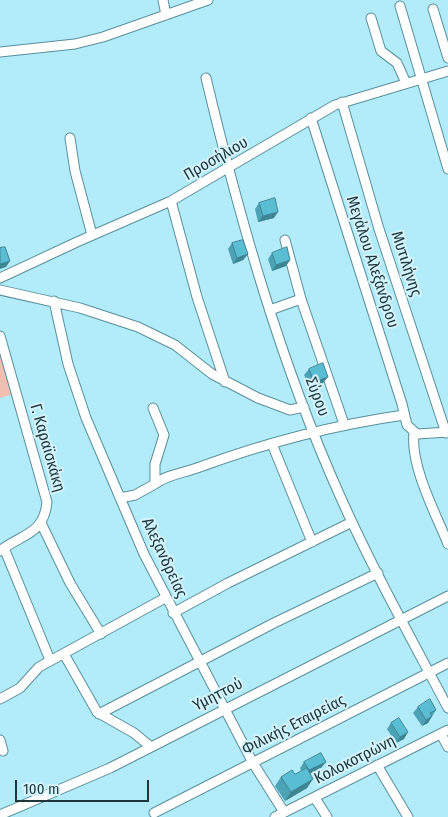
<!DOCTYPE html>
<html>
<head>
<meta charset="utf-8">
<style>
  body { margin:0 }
  #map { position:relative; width:448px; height:817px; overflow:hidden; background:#b2ebf9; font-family:"Fira Sans Condensed",sans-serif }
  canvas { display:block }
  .scale { position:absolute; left:15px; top:780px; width:134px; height:22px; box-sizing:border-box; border:2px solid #1f363b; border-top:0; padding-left:6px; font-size:15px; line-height:18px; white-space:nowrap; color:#1f363b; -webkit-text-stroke:4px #d3f4fc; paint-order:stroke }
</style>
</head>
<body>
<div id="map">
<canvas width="448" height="817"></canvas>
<div class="scale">100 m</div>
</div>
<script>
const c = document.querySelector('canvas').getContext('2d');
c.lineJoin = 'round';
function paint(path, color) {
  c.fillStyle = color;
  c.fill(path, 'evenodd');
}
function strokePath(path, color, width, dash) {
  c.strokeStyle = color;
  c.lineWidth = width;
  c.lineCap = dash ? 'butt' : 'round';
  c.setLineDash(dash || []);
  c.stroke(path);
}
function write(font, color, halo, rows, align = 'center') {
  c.font = font + ' "Fira Sans Condensed",sans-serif';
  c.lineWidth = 4;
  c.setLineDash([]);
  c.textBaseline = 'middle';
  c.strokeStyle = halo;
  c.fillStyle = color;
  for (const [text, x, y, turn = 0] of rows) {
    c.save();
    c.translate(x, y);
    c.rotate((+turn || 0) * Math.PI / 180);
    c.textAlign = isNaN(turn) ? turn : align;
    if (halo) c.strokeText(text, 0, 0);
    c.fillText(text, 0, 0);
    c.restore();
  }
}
paint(new Path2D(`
  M0 347 13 394 0 398Z`), '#f1beb2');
const minor = new Path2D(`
  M163 0 166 15
  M400 6 448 169
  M433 9 448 58
  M371 18 381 51 397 63 406 83
  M0 52 75 44 103 37 208 0
  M206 78C240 220 280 362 340 496 372 568 411 638 448 708
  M342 102 379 229 446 433
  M311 118 402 404 407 425 417 434 448 432
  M70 138 75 171 92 235
  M171 201 197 297 225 382
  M285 240 301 299 344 424
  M0 278 77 242 171 201 335 105 448 71
  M0 290 80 308 138 327 175 345 212 374 258 398 290 410 304 407
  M54 301 68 364 86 418 144 554 253 763 284 812
  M270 310 301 299
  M0 336 47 502C44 535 21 534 0 551
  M414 433C410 466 436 514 448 544
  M272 444 312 542
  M155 484C166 475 183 473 197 468 265 443 333 425 404 415
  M120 498 135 495 155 484V464L164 435 153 408
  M41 523 70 583 101 634
  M4 548 50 660
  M173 613 228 583 352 522
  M64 654 97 712 134 733 151 747
  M0 699 20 688 39 667 165 598
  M99 714 274 623 378 573
  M441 734 448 747
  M0 740 3 751
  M377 765 408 817
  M315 798 327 817
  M154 813 448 663
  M0 815 110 768 448 596
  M275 817 448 730`);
strokePath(minor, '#598f9c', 11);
strokePath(minor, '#fff', 9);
paint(new Path2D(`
  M259 203 274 218 258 222 255 209Z
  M232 243 248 254 243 260 233 264 228 249Z
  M272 253 290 260 286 266 272 271 268 259Z
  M309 369 323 383 310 388 304 375Z
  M418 707 436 710 428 723 422 726 413 713Z
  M391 723 404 739 396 743 387 729Z
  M304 762 321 768 310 773 307 788 285 801 275 786 281 777 295 774 301 771 300 768Z`), '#4da3b6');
paint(new Path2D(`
  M278 212 274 218 258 222 263 216Z
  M248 254 243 260 233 264 237 258Z
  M290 260 286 266 272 271 276 265Z
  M10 261 6 267 0 269V264Z
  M328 377 323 383 310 388 314 382Z
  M432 716 428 723 422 726 426 720Z
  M408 732 404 739 396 743 400 737Z
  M326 762 321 768 304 777 309 770Z
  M313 779 307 788 285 801 291 792Z`), '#3e8594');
const building = new Path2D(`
  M275 198 278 212 263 216 259 203Z
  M243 240 248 254 237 258 232 243Z
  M5 247 10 261 0 264V248Z
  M287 247 290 260 276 265 272 253Z
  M323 363 328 377 314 382 309 369Z
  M430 699 436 710 430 713 432 716 426 720 418 707Z
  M399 718 408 732 400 737 391 723Z
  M321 753 326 762 309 770 304 762Z
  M307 768 313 779 291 792 281 777 292 770 295 774Z`);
paint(building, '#59bed4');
strokePath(building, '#3e8594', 1);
write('16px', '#1f363b', '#d3f4fc', [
  ["Προσήλιου",216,159,-30],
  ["Μεγάλου Αλεξάνδρου",372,262,72],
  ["Μυτιλήνης",406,264,72],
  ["Σύρου",317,397,69],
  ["Γ. Καραϊσκάκη",47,448,74],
  ["Αλεξανδρείας",164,558,65],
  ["Υμηττού",218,695,-27],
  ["Φιλικής Εταιρείας",294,725,-27],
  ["Κολοκοτρώνη",355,760,-27]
]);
</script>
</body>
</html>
